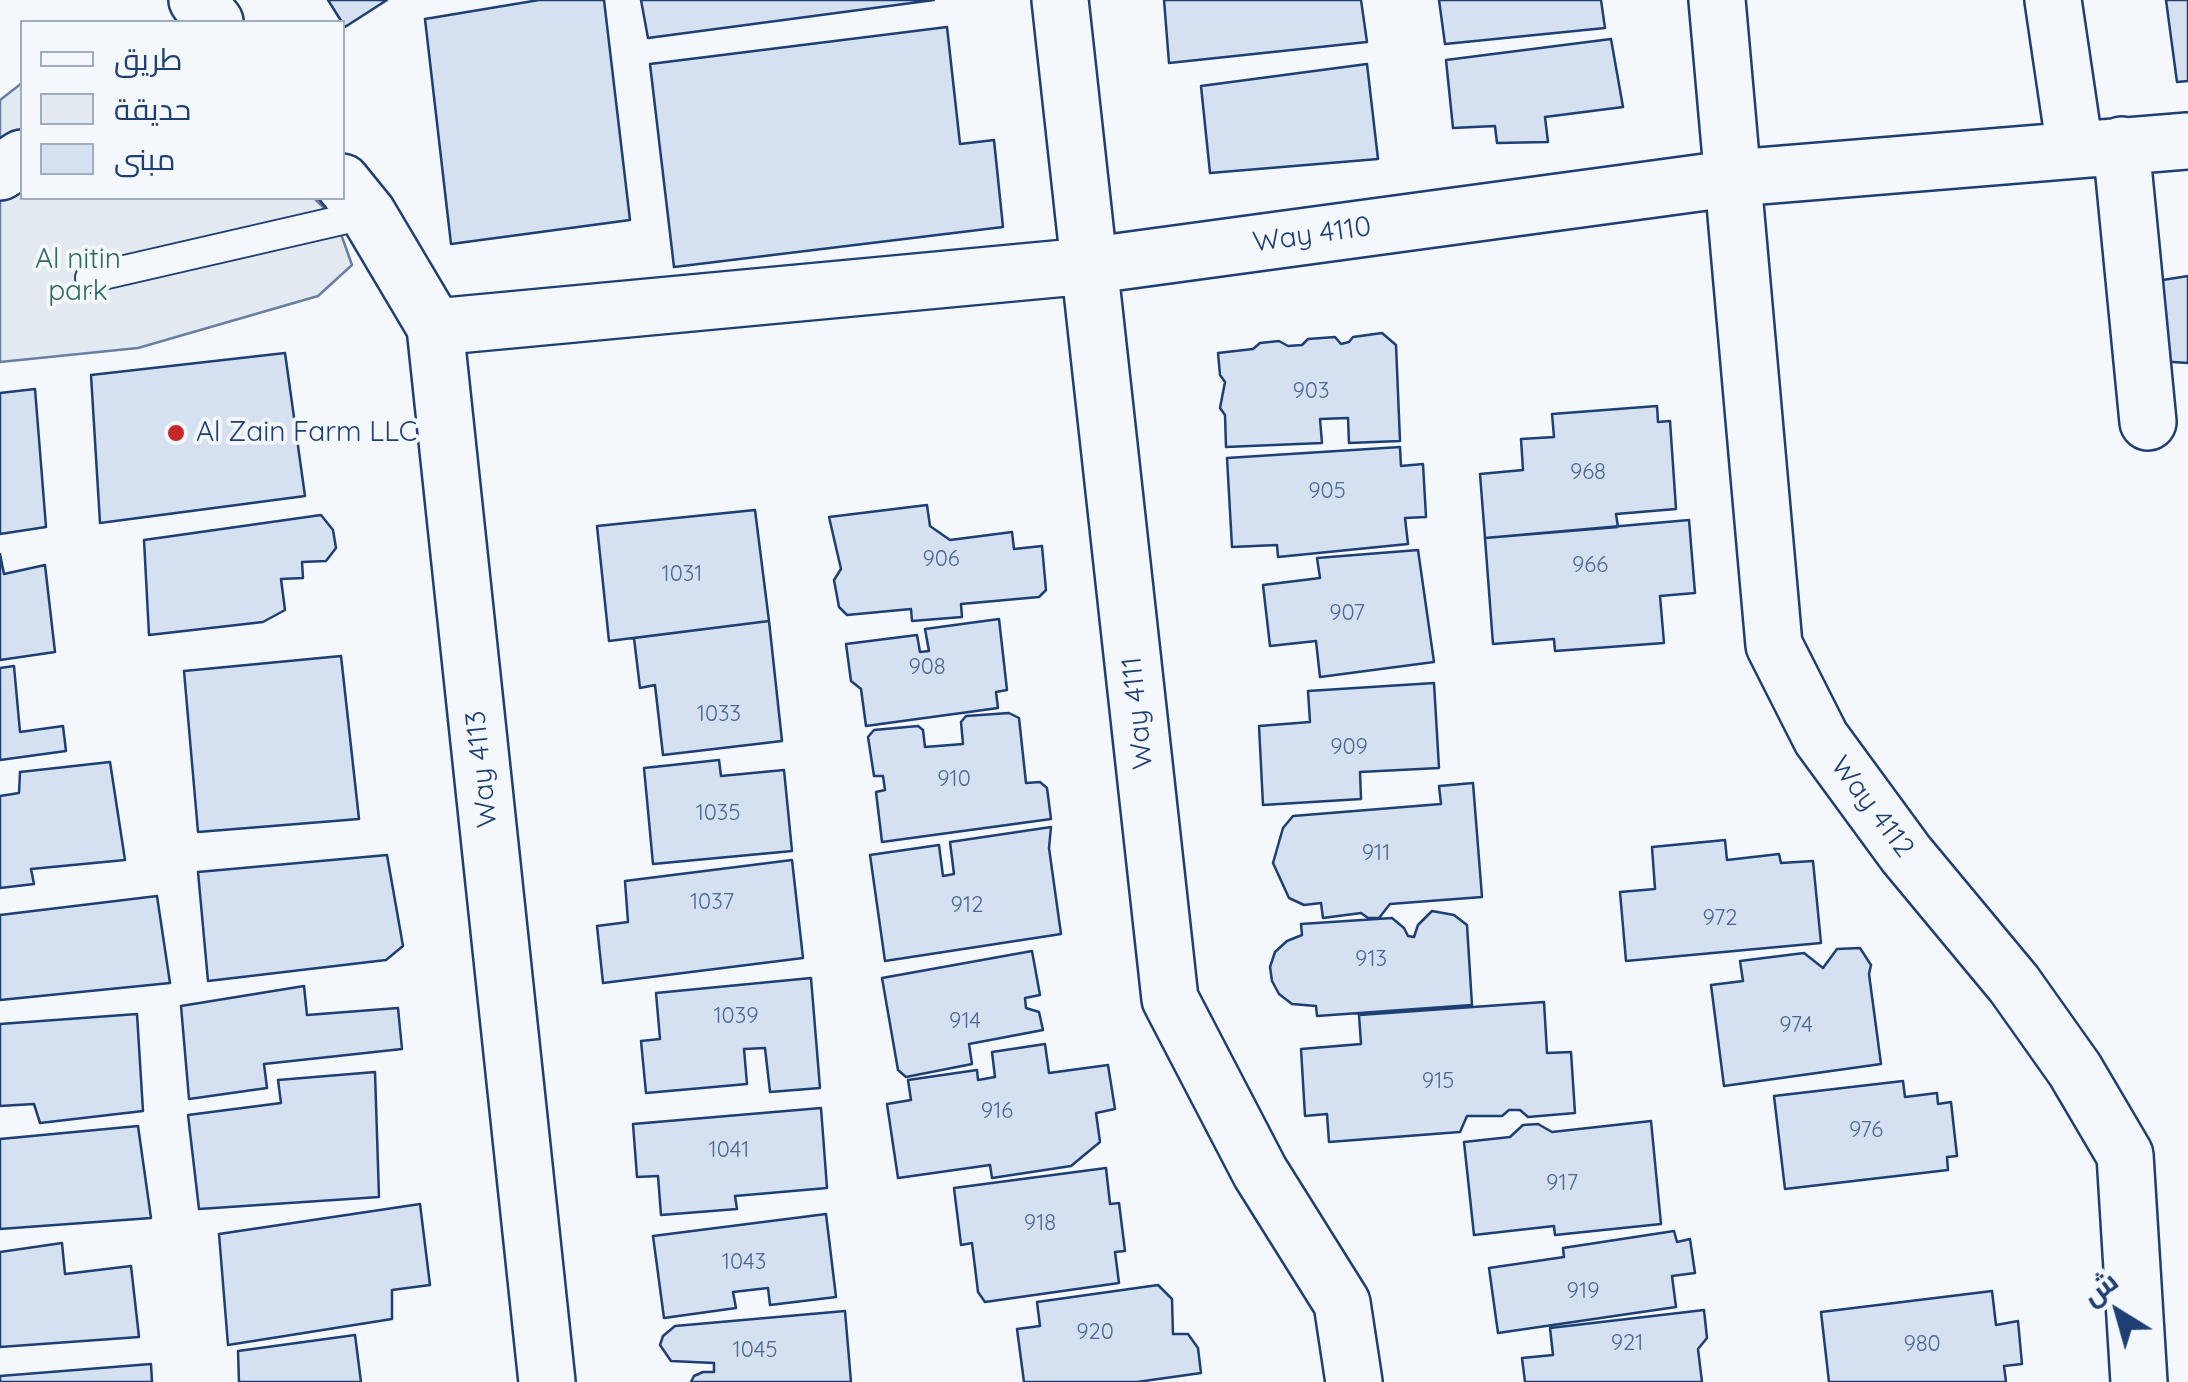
<!DOCTYPE html>
<html>
<head>
<meta charset="utf-8">
<style>
  body { margin:0 }
  #map { position:relative; width:2188px; height:1382px; overflow:hidden; background:#f4f7fb; font-family:Quicksand,Cairo,sans-serif }
  canvas { display:block }
  .legend { position:absolute; left:20px; top:20px; width:325px; height:180px; box-sizing:border-box; background:#f4f7fb; border:2px solid #9eadc5; margin:0; padding:12px 18px; list-style:none; font-size:30px; color:#1d3f73 }
  .legend li { display:flex; align-items:center; gap:20px; height:50px }
  .legend b { width:50px; border:2px solid #9eadc5 }
  .north { position:absolute; left:2068px; top:1262px; width:100px; height:100px; -webkit-text-stroke:8px #f4f7fb; paint-order:stroke; rotate:323deg; font-size:28px; font-weight:700; line-height:40px; text-align:center; color:#1d3f73 }
  .north::after { content:''; display:block; margin:auto; width:35px; height:45px; background:#1d3f73; clip-path:polygon(50% 0,100% 100%,50% 72%,0 100%) }
</style>
</head>
<body>
<div id="map">
<canvas width="2188" height="1382"></canvas>
<ul class="legend">
<li><b style="height:12px;background:#f4f7fb"></b>طريق</li>
<li><b style="height:28px;background:#e3e9f0"></b>حديقة</li>
<li><b style="height:28px;background:#d5e0f0"></b>مبنى</li>
</ul>
<div class="north">ش</div>
</div>
<script>
const c = document.querySelector('canvas').getContext('2d');
c.lineJoin = 'round';
function paint(path, color) {
  c.fillStyle = color;
  c.fill(path, 'evenodd');
}
function strokePath(path, color, width, dash) {
  c.strokeStyle = color;
  c.lineWidth = width;
  c.lineCap = dash ? 'butt' : 'round';
  c.setLineDash(dash || []);
  c.stroke(path);
}
function write(font, color, halo, rows, align = 'center') {
  c.font = font + ' Quicksand,sans-serif';
  c.lineWidth = 8;
  c.setLineDash([]);
  c.textBaseline = 'middle';
  c.strokeStyle = halo;
  c.fillStyle = color;
  for (const [text, x, y, turn = 0] of rows) {
    c.save();
    c.translate(x, y);
    c.rotate((+turn || 0) * Math.PI / 180);
    c.textAlign = isNaN(turn) ? turn : align;
    if (halo) c.strokeText(text, 0, 0);
    c.fillText(text, 0, 0);
    c.restore();
  }
}
const green = new Path2D(`
  M22 83V198H314L336 220 352 265 318 296 138 348 0 362V100Z`);
paint(green, '#e3e9f0');
strokePath(green, '#687fa3', 2.5);
const building = new Path2D(`
  M328 0H387L345 27Z
  M539 0H604L630 220 451 244 425 19Z
  M641 0H934L648 38Z
  M1164 0H1361L1367 42 1169 63Z
  M1439 0H1601L1605 28 1445 44Z
  M2166 0H2188V81L2177 82Z
  M947 27 960 144 994 140 1003 227 674 267 650 64Z
  M1611 39 1623 107 1545 117 1548 142 1497 143 1495 126 1453 128 1446 60Z
  M1367 64 1378 159 1210 173 1201 86Z
  M2188 276V363L2158 361 2150 282Z
  M1382 333 1396 345 1400 441 1349 443 1348 418 1320 419 1322 443 1226 447 1225 415 1220 408 1225 382 1220 375 1218 353 1253 349 1260 343 1279 341 1288 346 1302 345 1308 339 1335 337 1341 344 1349 342 1353 337Z
  M285 353 305 496 100 523 91 375Z
  M35 389 46 527 0 534V393Z
  M1657 406 1658 422 1670 421 1676 509 1616 514 1618 527 1485 538 1480 474 1523 470 1521 439 1554 437 1552 414Z
  M1400 447 1401 466 1423 464 1426 517 1405 518 1408 544 1278 557 1277 545 1232 547 1227 458Z
  M927 505 930 526 950 540 1012 532 1014 549 1042 546 1046 590 1039 597 961 604 962 617 912 621 911 609 847 615 839 607 834 580 841 569 829 517Z
  M755 510 769 621 609 641 597 526Z
  M321 515 333 530 336 548 326 561 302 562 303 578 281 579 285 610 263 622 149 635 144 540Z
  M1689 520 1695 593 1660 596 1664 643 1555 651 1554 639 1493 644 1485 538Z
  M1418 550 1434 662 1320 677 1316 641 1270 646 1263 585 1320 578 1317 558Z
  M0 554 4 574 45 565 55 652 0 660Z
  M999 619 1007 690 996 692 998 708 866 726 861 689 851 681 846 644 917 635 920 652 929 651 925 629Z
  M769 621 782 741 663 755 655 685 640 688 634 638Z
  M341 656 359 819 198 832 184 671Z
  M14 666 20 732 63 726 66 751 0 760V668Z
  M1434 683 1439 768 1360 772 1361 799 1263 805 1259 726 1310 722 1308 691Z
  M1009 713 1019 718 1026 783 1040 782 1047 788 1051 819 882 842 876 792 885 790 883 776H874L868 737 874 730 918 726 923 730 925 747 963 744 961 722 966 716Z
  M719 760 721 776 784 770 792 851 653 864 644 768Z
  M110 762 125 860 31 869 34 884 0 888V796L19 793 20 772Z
  M1473 783 1482 897 1390 904 1379 918H1368L1361 913 1323 918 1321 903 1304 905 1289 898 1273 863 1283 828 1293 816 1441 804 1439 786Z
  M1051 827 1049 848 1061 934 885 961 870 855 939 845 943 876 954 874 950 842Z
  M1725 840 1727 860 1779 854 1781 863 1813 861 1821 943 1626 961 1620 892 1655 889 1652 847Z
  M387 855 403 946 386 960 208 981 198 872Z
  M792 860 803 958 603 983 597 926 628 922 625 881Z
  M157 896 170 983 0 1000V915Z
  M1432 911 1454 915 1467 925 1472 1005 1317 1016 1316 1006 1292 1004 1279 994 1272 981 1270 967 1275 952 1287 941 1302 935 1301 924 1392 918 1404 928 1408 936 1414 937 1418 925Z
  M1860 948 1871 965 1869 974 1881 1064 1724 1086 1711 985 1743 981 1740 961 1804 953 1823 968 1837 949Z
  M1032 951 1040 995 1025 998 1026 1008 1039 1012 1043 1030 969 1044 972 1064 906 1077 898 1070 882 978Z
  M811 978 820 1088 770 1092 765 1048 744 1049 747 1084 646 1093 641 1041 660 1039 656 993Z
  M304 986 307 1015 398 1008 402 1049 264 1064 267 1088 189 1099 181 1006Z
  M1544 1002 1547 1053 1571 1052 1575 1113 1528 1117 1520 1110H1509L1502 1116H1467L1460 1132 1329 1142 1327 1114 1305 1116 1301 1049 1361 1044 1359 1015Z
  M137 1014 143 1111 40 1123 34 1104 0 1106V1024Z
  M1045 1044 1049 1073 1108 1065 1115 1109 1096 1113 1100 1142 1071 1166 992 1178 990 1165 898 1178 887 1104 911 1100 908 1080 977 1070 978 1080 995 1077 992 1052Z
  M375 1072 379 1197 199 1209 188 1115 281 1103 278 1080Z
  M1903 1081 1905 1097 1937 1093 1938 1104 1951 1102 1957 1156 1947 1157 1948 1170 1785 1189 1774 1096Z
  M821 1108 827 1188 735 1196 737 1209 661 1215 658 1176 637 1177 633 1124Z
  M1651 1121 1661 1224 1555 1235 1554 1226 1474 1235 1464 1142 1510 1137 1523 1125 1538 1124 1552 1132Z
  M138 1126 151 1218 0 1229V1139Z
  M1106 1168 1110 1204 1119 1203 1125 1251 1115 1252 1119 1283 985 1302 978 1292 972 1243 961 1245 954 1188Z
  M420 1204 430 1285 392 1290V1319L228 1345 219 1234Z
  M826 1214 836 1297 770 1305 768 1288 733 1292 736 1308 664 1318 653 1236Z
  M1674 1231 1677 1242 1690 1239 1695 1273 1672 1276 1676 1307 1498 1333 1489 1268 1564 1257 1563 1248Z
  M62 1243 65 1274 131 1266 139 1337 0 1347V1252Z
  M1158 1285 1172 1299 1173 1334H1188L1198 1348 1201 1373 1137 1382H1024L1017 1329 1040 1326 1037 1302Z
  M1992 1291 1996 1325 2018 1321 2022 1364 2004 1366 2006 1382H1829L1821 1312Z
  M1704 1310 1707 1338 1698 1349 1702 1382H1525L1522 1358 1553 1355 1550 1328Z
  M845 1311 851 1382H691L694 1376 703 1372H714V1363L671 1361 660 1345 663 1336 675 1326Z
  M355 1335 361 1382H239L238 1351Z
  M151 1364 152 1382H0V1376Z`);
paint(building, '#d5e0f0');
strokePath(building, '#1d3f73', 2.5);
const service = new Path2D(`
  M90 278 368 214`);
const minor = new Path2D(`
  M197 0 215 22
  M1060 0 1170 999 1260 1172 1342 1303 1354 1382
  M1717 0 1774 645 1821 738 1906 854 2014 984 2075 1070 2125 1155 2139 1382
  M2053 0 2075 149
  M2121 145 2148 422
  M0 172 22 158
  M342 182 368 214 435 327 547 1382
  M435 327 1087 266 1735 178 2188 141`);
strokePath(service, '#1d3f73', 32);
strokePath(minor, '#1d3f73', 60);
strokePath(service, '#f4f7fb', 28);
strokePath(minor, '#f4f7fb', 55);
for (const [x, y, r, color] of [
  [176,433,10,"#c62828"]
]) {
  const dot = new Path2D();
  dot.arc(x, y, r, 0, 2 * Math.PI);
  c.fillStyle = color;
  c.fill(dot);
  strokePath(dot, '#f4f7fb', 4);
}
write('22px', '#4b6792', null, [
  ["903",1311,391],
  ["968",1588,472],
  ["905",1327,491],
  ["906",941,559],
  ["966",1590,565],
  ["1031",682,574],
  ["907",1347,613],
  ["908",927,667],
  ["1033",719,714],
  ["909",1349,747],
  ["910",954,779],
  ["1035",718,813],
  ["911",1376,853],
  ["1037",712,902],
  ["912",967,905],
  ["972",1720,918],
  ["913",1371,959],
  ["1039",736,1016],
  ["914",965,1021],
  ["974",1796,1025],
  ["915",1438,1081],
  ["916",997,1111],
  ["976",1866,1130],
  ["1041",729,1150],
  ["917",1562,1183],
  ["918",1040,1223],
  ["1043",744,1262],
  ["919",1583,1291],
  ["920",1095,1332],
  ["921",1627,1343],
  ["980",1922,1344],
  ["1045",755,1350]
]);
write('28px', '#1d3f73', '#f4f7fb', [
  ["Way 4110",1312,235,-8],
  ["Way 4111",1138,713,-96],
  ["Way 4113",482,769,-96],
  ["Way 4112",1872,807,53]
]);
write('28px', '#2c6c60', '#f4f7fb', [
  ["Al nitin",78,260],
  ["park",78,292]
]);
write('28px', '#1d3f73', '#f4f7fb', [
  ["Al Zain Farm LLC",196,433]
], 'left');
</script>
</body>
</html>
